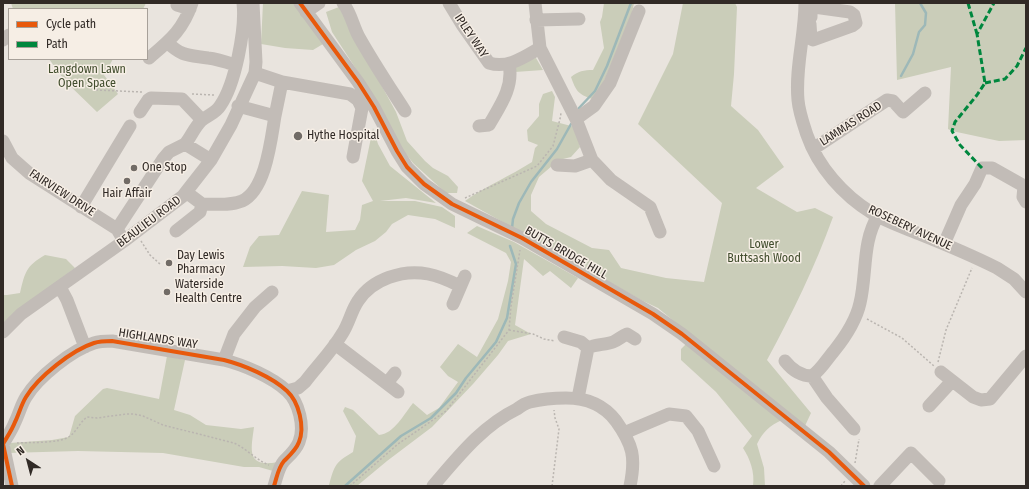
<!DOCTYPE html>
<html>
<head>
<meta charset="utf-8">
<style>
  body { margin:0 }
  #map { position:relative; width:1029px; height:489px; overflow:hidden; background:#e9e4de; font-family:"Fira Sans Condensed",sans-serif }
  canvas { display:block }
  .frame { position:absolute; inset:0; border:4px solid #312a26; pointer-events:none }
  .legend { position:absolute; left:8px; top:8px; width:140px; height:52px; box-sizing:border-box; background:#f6eee5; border:1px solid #a7a099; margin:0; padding:5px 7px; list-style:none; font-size:12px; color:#312a26 }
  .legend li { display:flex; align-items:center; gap:8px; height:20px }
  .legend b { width:20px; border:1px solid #a7a099 }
  .north { position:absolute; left:8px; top:441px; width:40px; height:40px; -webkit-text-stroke:3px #f6eee5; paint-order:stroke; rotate:324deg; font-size:11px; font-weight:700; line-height:16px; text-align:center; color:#312a26 }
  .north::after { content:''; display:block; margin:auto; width:14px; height:18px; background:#312a26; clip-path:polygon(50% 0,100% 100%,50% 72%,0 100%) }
</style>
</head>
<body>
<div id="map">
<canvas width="1029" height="489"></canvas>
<div class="frame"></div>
<ul class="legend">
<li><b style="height:5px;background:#e8590c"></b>Cycle path</li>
<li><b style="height:5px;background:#00873e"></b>Path</li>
</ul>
<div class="north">N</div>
</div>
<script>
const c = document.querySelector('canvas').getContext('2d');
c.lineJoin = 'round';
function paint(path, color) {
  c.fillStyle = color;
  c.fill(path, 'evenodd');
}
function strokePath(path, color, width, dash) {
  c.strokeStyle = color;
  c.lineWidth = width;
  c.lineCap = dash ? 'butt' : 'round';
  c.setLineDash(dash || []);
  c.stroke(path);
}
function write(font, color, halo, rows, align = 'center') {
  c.font = font + ' "Fira Sans Condensed",sans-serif';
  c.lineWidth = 3;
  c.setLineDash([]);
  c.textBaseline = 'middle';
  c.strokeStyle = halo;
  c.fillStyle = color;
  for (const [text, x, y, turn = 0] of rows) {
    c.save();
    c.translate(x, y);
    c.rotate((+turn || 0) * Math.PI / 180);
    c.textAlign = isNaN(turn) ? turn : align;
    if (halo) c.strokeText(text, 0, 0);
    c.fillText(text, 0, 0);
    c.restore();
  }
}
paint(new Path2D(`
  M11 3H146L143 9H13Z
  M263 3H295L323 44 313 50 285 48 261 44Z
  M604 3H634L632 13 603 84 592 99C578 94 576 91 571 77 578 71 584 70 593 70L604 48 600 22 602 17Z
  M683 3H735L737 7 734 74 731 106 758 130 784 167 756 188 797 212 815 208 833 217C815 267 792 314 767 360L811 413 804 428 658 308 641 300 578 264 465 201C486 186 510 176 532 162L535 148 538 145 528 141 527 130 539 116V104L543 94 552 91 555 97 552 121 575 127 580 147 571 157 559 160 539 177 531 195V211L546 224 592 248 609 250 621 268 666 278 704 282 722 203 638 124 673 54Z
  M895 3H1026V140L999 141 952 131 948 129 951 67 897 80Z
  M339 7 396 112 407 141 425 161 433 168 448 176 458 187 457 193H446L413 163 403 150 375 98 332 32 326 12Z
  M536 58 543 70 515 72V67L529 59Z
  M49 59H113L104 75 118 94 97 112 65 81Z
  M373 128 378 144 390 166 436 203 406 198 380 201H415L442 207 455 216V228L435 219 408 215 392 224 386 232 375 241 356 250 334 265 316 268 282 266 243 267 250 247 259 236 279 235 302 191 329 195 326 232 355 230 360 220 362 205 373 201 362 181Z
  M477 226 514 242 578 278 571 288 550 271 543 276 524 259 515 325 531 334 508 341 498 355 473 384 432 427 387 461 357 486H334L329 485C335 464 335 463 353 452L356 436 343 411 345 407 353 410 379 435C394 434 404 414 413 403L427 415 439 408 458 382 448 376 440 367 458 344 477 357 498 319 508 281 511 262 506 253 467 233Z
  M45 255 66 259 75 268 3 323V295H7L20 293C25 272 26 266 45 255Z
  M687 343 782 420C769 426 763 432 757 444L764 468 765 486H753C755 472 750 459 743 448L752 436 716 392 681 360V349Z
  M167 356 185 360 174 410 190 415 206 425 241 429 254 427C251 450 246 468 278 462L273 471 259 467H244L163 453 78 451 7 453 10 443 52 440 69 437 75 416 103 389 107 388 159 399Z`), '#cacdb9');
strokePath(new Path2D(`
  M901 76 913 54 919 32 925 25 926 13 920 3
  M579 108 595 91 607 66 631 3
  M512 228 513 219 519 203 531 182 557 149 571 124
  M345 486 401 436 431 418 456 393 466 378 496 342 507 318 516 264 510 246`), '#9db8b8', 2.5);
strokePath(new Path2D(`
  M96 90 142 92
  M192 94 214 95
  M465 198 537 166 553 146 560 119 561 113
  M141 241 150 255 160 264
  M867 319 902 338 934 366
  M509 330 533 334 544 339 555 341
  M938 362 946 330 972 268
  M17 443C30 442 60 444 70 436 77 431 80 422 87 417L97 418 126 414H134L143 416 163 425 234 443C247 449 256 460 269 465
  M855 463 859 439
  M350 486 398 444 446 411 509 330 511 306 520 250
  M552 486 559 429 555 418 554 410
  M841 486 845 481`), '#bab5b0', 1.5, [2, 2]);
strokePath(new Path2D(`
  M300 3 358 82 374 107 397 151 407 167 424 184 452 204 522 238 653 314 682 334 829 452 864 486
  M343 3C351 13 353 26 359 37 373 62 389 86 405 111
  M449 3 463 26 489 63C508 69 524 57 540 48
  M535 3 540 48 576 119 592 160 611 180 650 207 660 232
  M805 3C805 36 795 67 798 100 799 112 803 123 807 135 818 167 843 195 872 213 887 222 905 228 922 235 947 245 973 256 997 268L1014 279 1026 292
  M177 5 190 9
  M306 12 319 3
  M536 20 579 19
  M809 20 811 17V7H814L850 12 854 15 856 23 852 26 813 40 811 39 810 24
  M3 40 9 35
  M167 42C182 57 189 55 208 58 217 59 226 62 235 65
  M149 58C170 40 183 30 192 3
  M255 73 282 82 275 116
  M282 82 350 94 358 100 362 108 353 157
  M140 112 148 100 151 98 182 99 202 120
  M576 119 594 106 610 83 639 11
  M479 126 489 125C500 106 514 87 509 64
  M3 141 12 158 29 173 117 229 124 241
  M185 144C191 137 194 128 201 121 207 115 215 114 220 106 235 85 246 29 243 3
  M813 149 887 100 893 101 903 112 925 93
  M557 165 575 166 592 160
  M202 204C215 204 230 206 242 201 266 190 271 139 275 116L238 106
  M81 207 130 126
  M117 229 163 159 169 152 185 144 211 160
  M176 231 200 212 202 204 186 192
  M944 244 961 205 975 184 982 168H992L1024 186 1023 197 1026 202
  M60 287 67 300 85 347
  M453 304 465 276
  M3 332 21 314 124 241 183 196 186 192 211 160 231 125 255 73 256 62 253 3
  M564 337 581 342 588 348 578 398
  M335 344 398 392
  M588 348C596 344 605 345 613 342 618 340 622 336 627 334L635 339
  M224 360 234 334 255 307 272 292
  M785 361C792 370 800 376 812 376 821 370 827 359 834 351 846 336 856 321 860 303 867 274 862 241 878 216
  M941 372 973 397 981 400 990 399 1026 356
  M812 376 827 398 854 429
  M387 383 395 373
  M287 391 298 388 305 382C317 366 332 351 342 334 349 324 351 311 358 301 372 279 403 269 428 274 439 276 450 281 460 286
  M929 406 952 381
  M624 433 669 414 686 416 698 431 714 466
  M12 486 3 444C7 437 12 430 15 422 19 414 21 405 26 397 38 377 72 350 94 343 100 341 106 341 112 341L224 360C244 365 272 377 287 391 299 402 305 427 299 442 296 450 290 455 284 461 278 468 277 477 274 486
  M433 486C458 457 482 426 517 409 521 406 526 403 530 402 542 399 554 398 566 398 586 398 604 405 616 421 633 445 636 457 630 486
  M880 486 911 453 939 481`), '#c2bcb7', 13);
strokePath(new Path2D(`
  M968 3 977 34
  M985 83 1005 79 1017 66 1026 48
  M982 168 960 145 952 131 955 122 977 95 985 83 977 34 994 3`), '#00873e', 3, [6, 3]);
strokePath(new Path2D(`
  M300 3 358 82 374 107 397 151 407 167 424 184 452 204 522 238 653 314 682 334 829 452 864 486
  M12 486 3 444C7 437 12 430 15 422 19 414 21 405 26 397 38 377 72 350 94 343 100 341 106 341 112 341L224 360C244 365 272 377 287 391 299 402 305 427 299 442 296 450 290 455 284 461 278 468 277 477 274 486`), '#e8590c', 4);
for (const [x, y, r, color] of [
  [298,136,5,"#716b66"],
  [134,168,4,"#716b66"],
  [127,181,4,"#716b66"],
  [169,263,4,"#716b66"],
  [167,292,4,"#716b66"]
]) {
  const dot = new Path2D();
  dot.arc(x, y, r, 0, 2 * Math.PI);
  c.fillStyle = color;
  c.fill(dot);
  strokePath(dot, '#f6eee5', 1.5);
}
write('12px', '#312a26', '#f6eee5', [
  ["IPLEY WAY",471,36,56],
  ["LAMMAS ROAD",851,124,-33],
  ["FAIRVIEW DRIVE",62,193,33],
  ["BEAULIEU ROAD",149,222,-37],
  ["ROSEBERY AVENUE",910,228,25],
  ["BUTTS BRIDGE HILL",566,253,30],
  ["HIGHLANDS WAY",158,339,9]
]);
write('12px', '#414d2d', '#f6eee5', [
  ["Langdown Lawn",87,70],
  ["Open Space",87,84],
  ["Lower",764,245],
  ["Buttsash Wood",764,259]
]);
write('12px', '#312a26', '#f6eee5', [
  ["Hythe Hospital",307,136],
  ["One Stop",142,168],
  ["Hair Affair",127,194,"center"],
  ["Day Lewis",177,256],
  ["Pharmacy",177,270],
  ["Waterside",175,285],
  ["Health Centre",175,299]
], 'left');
</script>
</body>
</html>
